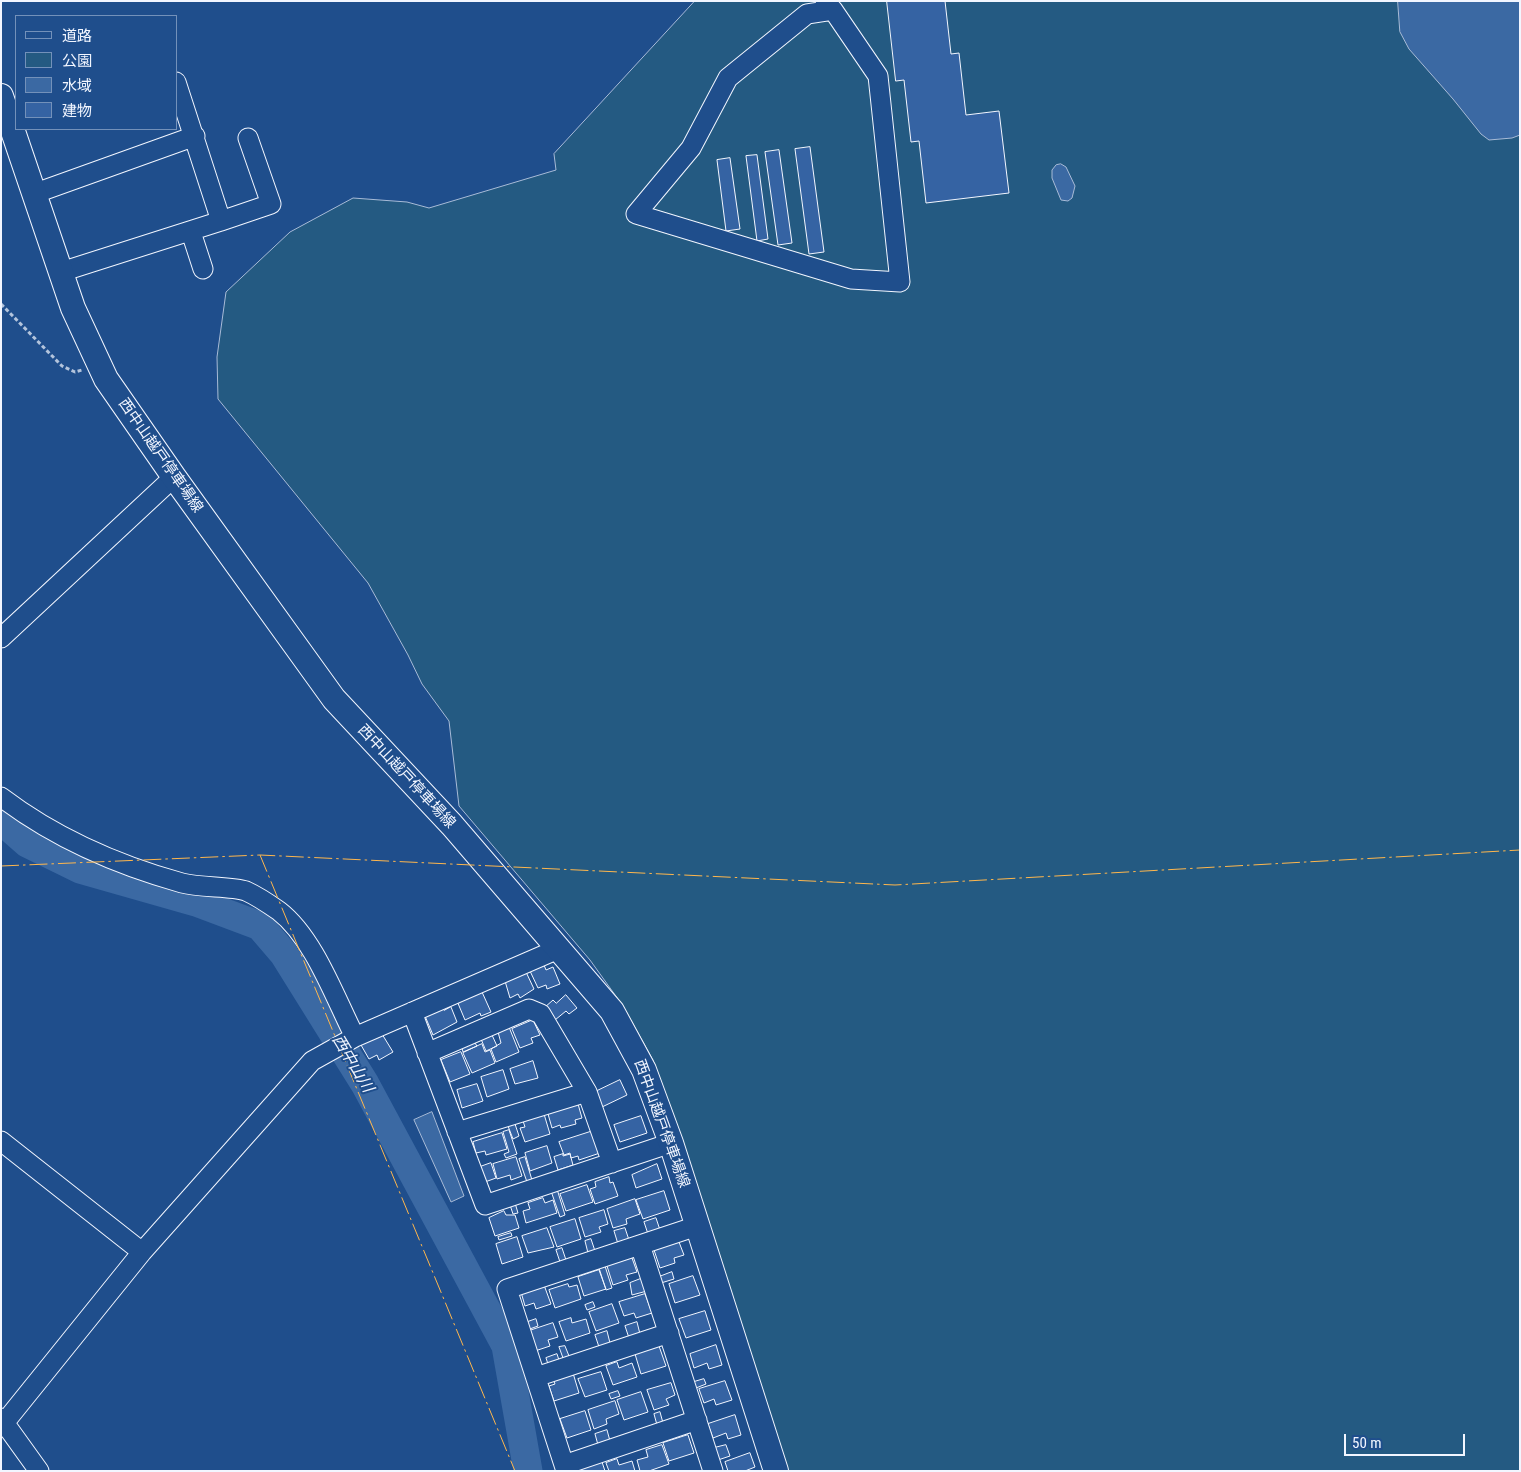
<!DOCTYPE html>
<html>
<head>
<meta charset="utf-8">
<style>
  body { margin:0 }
  #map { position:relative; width:1521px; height:1472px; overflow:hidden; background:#1f4e8c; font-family:"Roboto Condensed","Noto Sans JP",sans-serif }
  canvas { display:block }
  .frame { position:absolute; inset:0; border:2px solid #f2f6ff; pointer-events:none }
  .legend { position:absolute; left:15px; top:15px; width:162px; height:115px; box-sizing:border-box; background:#1f4e8c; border:1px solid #7391ba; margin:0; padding:6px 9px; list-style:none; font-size:15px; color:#f2f6ff }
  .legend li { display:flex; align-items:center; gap:10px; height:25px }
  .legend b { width:25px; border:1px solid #7391ba }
  .scale { position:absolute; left:1344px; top:1434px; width:121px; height:22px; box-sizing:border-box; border:2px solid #f2f6ff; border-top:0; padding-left:6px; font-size:15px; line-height:18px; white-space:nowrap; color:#f2f6ff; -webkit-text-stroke:4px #1f4e8c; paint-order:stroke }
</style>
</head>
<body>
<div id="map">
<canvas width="1521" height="1472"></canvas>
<div class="frame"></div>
<ul class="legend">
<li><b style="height:6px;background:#1f4e8c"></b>道路</li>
<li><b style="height:14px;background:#245a82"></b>公園</li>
<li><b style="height:14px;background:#3b69a3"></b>水域</li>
<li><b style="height:14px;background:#3563a3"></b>建物</li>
</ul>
<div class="scale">50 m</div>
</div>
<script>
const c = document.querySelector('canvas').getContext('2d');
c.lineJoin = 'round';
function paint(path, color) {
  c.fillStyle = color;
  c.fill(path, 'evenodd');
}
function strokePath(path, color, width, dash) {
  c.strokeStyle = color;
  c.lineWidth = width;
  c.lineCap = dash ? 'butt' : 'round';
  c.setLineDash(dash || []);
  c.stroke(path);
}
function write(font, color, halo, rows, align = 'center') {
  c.font = font + ' "Roboto Condensed","Noto Sans JP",sans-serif';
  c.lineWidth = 4;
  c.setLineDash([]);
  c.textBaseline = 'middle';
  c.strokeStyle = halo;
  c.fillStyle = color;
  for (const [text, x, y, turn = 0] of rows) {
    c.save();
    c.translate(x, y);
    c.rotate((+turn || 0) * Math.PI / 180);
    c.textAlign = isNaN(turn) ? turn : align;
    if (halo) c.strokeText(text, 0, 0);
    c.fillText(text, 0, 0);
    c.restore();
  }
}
const green = new Path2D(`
  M695 1H1520V1471H787L653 1060 623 1006 590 960 459 806 449 721 422 684 408 655 368 583 218 399 217 357 226 292 290 232 353 198 407 202 429 208 556 170 554 154Z`);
paint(green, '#245a82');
strokePath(green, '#a8bbd7', 1);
const water = new Path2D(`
  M1398 1H1520V135L1512 138 1489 140 1481 134 1453 99 1409 49 1400 32Z
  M1061 164 1066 167 1075 186 1072 198 1068 201 1061 200 1052 178V170L1056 165Z
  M432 1112 464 1196 451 1202 414 1120Z`);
paint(water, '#3b69a3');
strokePath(water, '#a8bbd7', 1);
strokePath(new Path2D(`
  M1 820 27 843 80 869 196 902 260 926 284 954 365 1084 506 1346 528 1471`), '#3b69a3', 29);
const building = new Path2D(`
  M887 1H945L951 54 959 53 966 115 999 111 1009 193 926 203 919 141 911 142 904 80 896 81Z
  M810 147 824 252 809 254 795 149Z
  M779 150 792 243 778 245 765 152Z
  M757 155 768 239 757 241 746 156Z
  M730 158 740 229 726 231 717 160Z
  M544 965 546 970 553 967 560 984 547 989 546 985 538 988 530 971Z
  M526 972 534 989 520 998 518 994 510 998 505 981Z
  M482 992 491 1012 481 1016 480 1013 465 1020 457 1001Z
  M566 995 577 1008 569 1014 566 1011 555 1020 544 1008 553 1000 556 1003Z
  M451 1007 457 1022 433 1035 425 1016 443 1008 444 1010Z
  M533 1020 540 1035 531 1038 533 1043 520 1048 512 1029Z
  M509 1027 519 1052 496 1062 491 1049 501 1043 498 1032Z
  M382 1034 393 1052 379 1060 377 1055 369 1059 361 1045Z
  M492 1035 497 1046 486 1051 481 1039Z
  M475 1043 477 1046 463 1052 462 1048Z
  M482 1044 485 1052 490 1050 495 1063 472 1073 463 1053Z
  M461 1052 470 1074 450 1082 441 1060Z
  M533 1061 538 1078 515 1084 510 1069Z
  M503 1070 509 1089 487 1097 481 1077Z
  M620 1080 627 1095 602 1107 595 1092Z
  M477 1084 483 1101 462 1108 457 1090Z
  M578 1104 582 1118 575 1120 576 1124 561 1128 560 1125 552 1128 548 1114Z
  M544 1114 550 1134 525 1142 520 1128 525 1127 523 1121Z
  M641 1116 647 1133 620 1142 614 1125Z
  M515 1124 519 1136 513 1139 508 1126Z
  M509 1130 517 1154 506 1158 504 1154 509 1152 503 1132Z
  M593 1131 600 1153 579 1160 578 1156 571 1158 570 1153 564 1155 559 1142Z
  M502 1133 507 1149 486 1155 485 1151 476 1153 473 1142Z
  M547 1146 552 1163 530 1171 525 1153Z
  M563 1154V1156L570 1154 573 1165 558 1170 554 1157Z
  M516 1157 522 1176 511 1180 510 1175 497 1179 493 1164Z
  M525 1157 532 1180 527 1182 519 1159Z
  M491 1163 496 1178 485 1182 480 1167Z
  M657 1164 662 1179 636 1188 632 1175Z
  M609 1177 610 1183 613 1182 618 1196 595 1204 590 1189 596 1187 595 1182Z
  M587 1185 593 1202 566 1211 560 1194Z
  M557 1189 565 1215 560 1217 551 1191Z
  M664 1191 670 1210 643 1219 636 1200Z
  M543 1198 545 1203 553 1200 557 1213 526 1223 523 1211 530 1209 528 1203Z
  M635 1199 640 1214 626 1219 627 1224 613 1228 607 1209Z
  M515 1203 518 1213 513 1214 510 1205Z
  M604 1210 608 1224 599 1227 601 1232 585 1237 579 1218Z
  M504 1211 506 1215H515L519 1228 495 1236 489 1218Z
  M656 1218 660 1230 648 1234 644 1222Z
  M575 1219 581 1239 557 1247 550 1227Z
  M547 1228 554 1247 528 1253 522 1236Z
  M625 1228 629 1240 618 1244 614 1231Z
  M511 1233 512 1236 499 1240 498 1237Z
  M517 1237 523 1257 502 1264 496 1244Z
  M591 1239 595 1251 588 1253 585 1241Z
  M679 1242 684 1255 674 1258 675 1263 660 1268 654 1250Z
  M562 1248 566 1260 560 1262 556 1250Z
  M632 1258 637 1272 626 1275 628 1280 613 1285 607 1266Z
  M605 1266 612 1288 606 1290 599 1268Z
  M599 1270 606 1289 584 1296 578 1277Z
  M672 1272 674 1279 661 1283 659 1277Z
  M693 1276 700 1295 675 1303 669 1284Z
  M643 1278 647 1291 632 1295 630 1283Z
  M568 1284 569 1287 577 1285 581 1299 555 1308 549 1290Z
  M544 1285 551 1304 536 1309 534 1303 525 1306 521 1292Z
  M645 1294 652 1313 636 1318 634 1313 624 1316 619 1302Z
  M593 1302 595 1307 587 1310 585 1305Z
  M612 1304 619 1323 596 1331 589 1312Z
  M705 1311 711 1330 686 1338 679 1319Z
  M571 1318 572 1323 586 1319 590 1333 566 1341 559 1322Z
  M536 1319 538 1326 527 1330 525 1323Z
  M637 1322 640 1334 629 1338 625 1326Z
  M553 1323 558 1337 548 1340 550 1346 535 1351 529 1331Z
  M607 1331 610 1343 599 1347 595 1335Z
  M716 1345 722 1365 709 1369 707 1363 694 1368 690 1354Z
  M565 1346 569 1356 563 1358 559 1347Z
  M659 1346 666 1366 641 1374 635 1354Z
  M557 1354 559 1360 548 1364 546 1358Z
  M617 1362 619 1368 632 1363 637 1377 613 1385 606 1366Z
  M601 1372 607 1390 585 1397 578 1379Z
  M573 1373 579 1393 554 1401 549 1386 555 1384 553 1379Z
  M704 1379 706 1384 696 1388 694 1382Z
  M725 1381 732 1400 716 1405 714 1399 704 1403 699 1389Z
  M671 1383 675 1395 666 1399 669 1405 654 1410 647 1390Z
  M618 1391 620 1396 611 1399 609 1394Z
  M641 1392 648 1412 624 1420 617 1400Z
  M615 1401 619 1414 606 1419 607 1424 594 1429 588 1410Z
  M585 1411 591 1430 567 1438 560 1419Z
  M660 1412 663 1423 657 1425 654 1414Z
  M735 1415 741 1435 728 1439 726 1433 713 1438 708 1424Z
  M607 1430 610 1441 598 1445 595 1434Z
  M688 1435 694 1453 669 1461 663 1443Z
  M662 1445 669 1464 649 1471H640L637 1460 648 1457 646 1450Z
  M726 1445 730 1456 718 1460 714 1448Z
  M750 1453 755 1467 745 1471H728L725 1462Z
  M617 1459 619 1465 632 1461 635 1471H609L606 1463Z
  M602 1462 605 1471H578V1470Z`);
paint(building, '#3563a3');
strokePath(building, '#f2f6ff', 1);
const minor = new Path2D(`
  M825 1 833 10 878 76 900 282 851 279 636 214 691 148 728 78 807 14 833 10
  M36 193 195 136
  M221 221 271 204 248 138
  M191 232 203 269
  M61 272 221 221 176 82
  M1 638 174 477
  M1 797C55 838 117 865 182 883 201 888 232 886 246 891 257 896 269 904 279 911 314 938 335 998 355 1037
  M412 1012 485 1205 671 1143
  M427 1053 529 1009 541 1014 587 1092 612 1163
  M457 1132 587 1092
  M1 1141 142 1252
  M640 1245 713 1471
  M536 1377 669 1333
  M1 1418 39 1471
  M1 1427 142 1252 312 1061 355 1037 558 949
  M564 1465 697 1420
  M566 1471 507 1289 697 1226`);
const major = new Path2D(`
  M1 96 73 308 106 379 174 477 334 699 452 825 612 1011 644 1070 671 1143 776 1471`);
strokePath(minor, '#f2f6ff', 21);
strokePath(major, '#f2f6ff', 26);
strokePath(new Path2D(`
  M1 304 62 366 75 372 82 370`), '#b3c4dc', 3, [4, 2.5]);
strokePath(minor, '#1f4e8c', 19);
strokePath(major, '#1f4e8c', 24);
strokePath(new Path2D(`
  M260 855 515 1471
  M1 866 260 855 895 885 1520 850`), '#ffb74d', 1, [18, 4, 2.5, 4]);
write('15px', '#f2f6ff', '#1f4e8c', [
  ["西中山越戸停車場線",160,456,55],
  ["西中山越戸停車場線",406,777,47],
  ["西中山越戸停車場線",661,1124,70]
]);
write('italic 16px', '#f2f6ff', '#1f4e8c', [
  ["西中山川",352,1064,59]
]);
</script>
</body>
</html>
